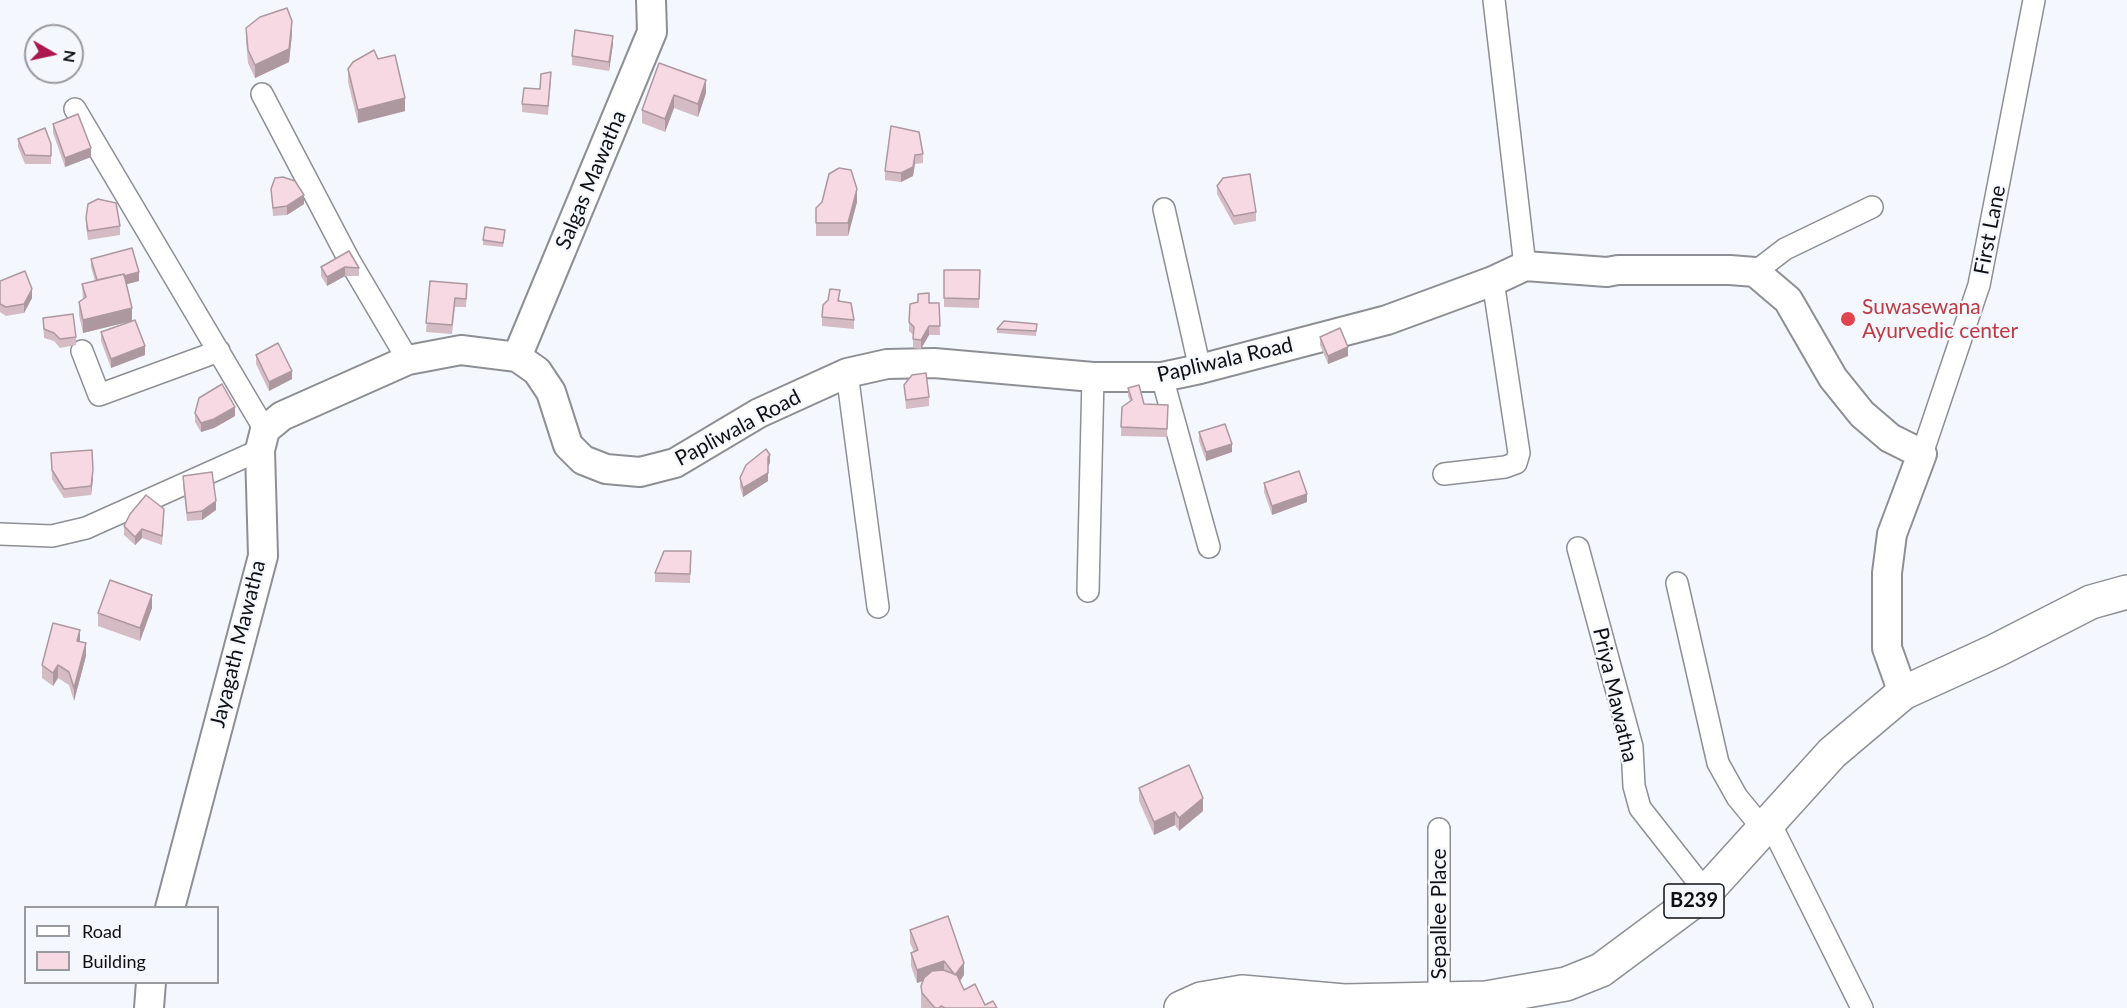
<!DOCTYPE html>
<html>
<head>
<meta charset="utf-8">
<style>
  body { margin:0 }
  #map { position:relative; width:2127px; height:1008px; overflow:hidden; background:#f5f7fe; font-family:Lato,sans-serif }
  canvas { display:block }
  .legend { position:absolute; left:24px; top:906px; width:195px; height:78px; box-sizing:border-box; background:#f5f7fe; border:2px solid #999a9f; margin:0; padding:8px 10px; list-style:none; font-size:18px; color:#0e0f11 }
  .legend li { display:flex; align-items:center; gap:12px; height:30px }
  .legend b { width:30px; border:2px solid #999a9f }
  .north { position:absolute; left:24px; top:24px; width:60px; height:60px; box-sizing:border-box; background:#f5f7fe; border:2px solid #999a9f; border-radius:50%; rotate:99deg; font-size:16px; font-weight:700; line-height:24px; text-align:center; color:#0e0f11 }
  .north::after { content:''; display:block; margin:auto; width:21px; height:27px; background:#aa184f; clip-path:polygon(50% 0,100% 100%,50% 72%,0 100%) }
</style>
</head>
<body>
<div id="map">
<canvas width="2127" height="1008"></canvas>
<ul class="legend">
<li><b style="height:8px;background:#fff"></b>Road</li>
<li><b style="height:16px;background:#f7d9e4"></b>Building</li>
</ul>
<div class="north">N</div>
</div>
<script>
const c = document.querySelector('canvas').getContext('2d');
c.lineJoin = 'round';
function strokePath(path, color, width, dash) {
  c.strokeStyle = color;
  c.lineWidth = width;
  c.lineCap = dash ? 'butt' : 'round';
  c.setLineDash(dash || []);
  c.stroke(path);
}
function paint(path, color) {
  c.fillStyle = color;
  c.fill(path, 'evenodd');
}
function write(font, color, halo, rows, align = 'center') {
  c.font = font + ' Lato,sans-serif';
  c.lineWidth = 4.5;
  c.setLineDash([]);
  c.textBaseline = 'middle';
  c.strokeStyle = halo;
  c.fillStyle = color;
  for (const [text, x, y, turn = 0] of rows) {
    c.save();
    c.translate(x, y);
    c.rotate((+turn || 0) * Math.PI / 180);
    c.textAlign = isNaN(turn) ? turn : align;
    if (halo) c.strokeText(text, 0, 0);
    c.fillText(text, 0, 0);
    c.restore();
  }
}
const street = new Path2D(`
  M1494 0 1525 266
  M262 94 349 260 408 360
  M75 109 265 430
  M1164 209 1200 369
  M1755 272 1785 249 1872 207
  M82 351 99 395 219 351
  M847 373 878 607
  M1162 377 1209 547
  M1922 454 1979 285 2034 0
  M1444 474 1505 467 1516 463 1519 453 1493 281
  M0 534 52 536 86 528 260 450
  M1578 548 1632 747 1634 786 1640 808 1706 892
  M1677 583 1718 763 1737 797 1764 830
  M1088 591 1093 377
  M1770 823 1862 1008
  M1439 999V829`);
const secondary = new Path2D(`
  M517 357 652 32 651 0
  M170 908 263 556 260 450 265 430 282 416 408 360 461 350 517 357 537 371 551 392 568 445 583 460 606 469 640 472 675 463 759 413 847 373 887 364 934 363 1093 377H1162L1200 369 1387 320 1493 281 1525 266 1607 272 1618 270H1730L1755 272 1788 300 1833 378 1862 414 1890 438 1922 454 1892 534 1887 573V648L1903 693
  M149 1008 151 982`);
const primary = new Path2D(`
  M1181 1008 1201 999 1242 992 1344 1001 1486 998 1566 984 1601 970 1706 892 1832 753 1903 693 1995 651 2091 602 2127 592`);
strokePath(street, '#8d8f95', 24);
strokePath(secondary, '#8d8f95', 32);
strokePath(primary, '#8d8f95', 36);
strokePath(street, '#fff', 21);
strokePath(secondary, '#fff', 28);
strokePath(primary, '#fff', 33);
paint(new Path2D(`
  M246 28 292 34 289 62 255 78 248 63 246 40Z
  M613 44 609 71 572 65V56Z
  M659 63 706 93 698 117 674 108 665 132 642 123V110Z
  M348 69 405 111 358 123 348 82Z
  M551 80 548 115 522 112V104Z
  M53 124 91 157 65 167 53 133Z
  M891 126 923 154V163L915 164 913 176 901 182 885 180V171Z
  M18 139 51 144V164H25L18 147Z
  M1217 186 1256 212V221L1234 225 1217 194Z
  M271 189 304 204 287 215 273 216Z
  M822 202H857L848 236H816V208Z
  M86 218 120 226V235L88 240 86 227Z
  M505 234 503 247 483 245V240Z
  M91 259 139 281 126 284 132 321 145 355 111 368 101 341V332L131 321 83 333 79 315V302L83 299 82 284 95 281 91 267Z
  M321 267 359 268V276H345L327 286 321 276Z
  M944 270H980L979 308 944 307Z
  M0 281 32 298 24 313 6 316 0 312Z
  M430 281 467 293 466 307H455L452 334 426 332Z
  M840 299V302L854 320V329L822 326V317Z
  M918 302 939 303 940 335H929L921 349 913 348V335L909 331V322Z
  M43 318 76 337V345L60 348 54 341 44 338Z
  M1037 324 1036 336 997 333V329Z
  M1320 337 1348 356 1328 364 1320 345Z
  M256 355 292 379 269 391 256 364Z
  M904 385 929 397V406L906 409Z
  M1128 388 1144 404 1168 405 1167 437 1121 436 1122 407 1130 401 1128 396Z
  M195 413 235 416 214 428 201 432 195 422Z
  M1199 432 1232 452 1206 461 1199 441Z
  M51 453 93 479 91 495 64 498 52 479Z
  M770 463 768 466V481L743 497 740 487V478Z
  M183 476 216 510 202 520 187 521 183 485Z
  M1264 483 1307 502 1272 515 1264 492Z
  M164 518 162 545 142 538 135 545 124 535V526Z
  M691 551 690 583 655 582V573Z
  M152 608 140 641 98 626V613Z
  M80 642 86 656 74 701 69 685 58 678 53 686 42 678V665Z
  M1139 788 1203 811 1179 831 1175 825 1154 835 1139 801Z
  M910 930 964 975 960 981 964 990 985 1005 997 1008H921V986L923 981 917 983 911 966V953L914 952 910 943Z`), '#d4bbc4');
paint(new Path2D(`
  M292 21V34L289 62 255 78V65Z
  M613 36V44L609 71V62Z
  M706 80V93L698 117V104Z
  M674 95V108L665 132V119Z
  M405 98V111L358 123V110Z
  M91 148V157L65 167V158Z
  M915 155V164L913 176 901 182V173Z
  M857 189V202L848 236V223Z
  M304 195V204L287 215V206Z
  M345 267V276L327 286V277Z
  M139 272V281L97 292V283Z
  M32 289V298L24 313V304Z
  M132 308V321L83 333V320Z
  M929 326V335L921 349V340Z
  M145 346V355L111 368V359Z
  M1348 347V356L1328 364V356Z
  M292 371V379L269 391V382Z
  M235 407V416L214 428 201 432V423Z
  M1232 444V452L1206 461V452Z
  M770 455V463L768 466V457Z
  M93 470V479L91 495V486Z
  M768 473V481L743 497V488Z
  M1307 494V502L1272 515V506Z
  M216 501V510L202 520V511Z
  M142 529V538L135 545V537Z
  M152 595V608L140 641V628Z
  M80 630V643L77 641Z
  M86 643V656L74 701V688Z
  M58 665V678L53 686V673Z
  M1203 798V811L1179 831V818Z
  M1175 812V825L1154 835V822Z
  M944 961V974L917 983V970Z
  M964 963V975L955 988V975Z`), '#ad98a0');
const building = new Path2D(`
  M287 8 292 21 289 49 255 65 248 50 246 28 260 17Z
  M575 30 613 36 609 62 572 56Z
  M374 50 378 59 395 55 405 98 358 110 348 69 353 62Z
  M659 63 706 80 698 104 674 95 665 119 642 110Z
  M551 72 548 106 522 104 524 88 540 89 541 74Z
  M78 114 91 148 65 158 53 124Z
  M891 126 919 132 923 154 915 155 913 167 901 173 885 171Z
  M45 128 51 144V156L25 155 18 139Z
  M839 168 851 170 857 189 848 223H816V208L822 202 829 174Z
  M1250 174 1256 212 1234 216 1217 186 1223 178Z
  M283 177 295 181 304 195 287 206 273 208 271 189 275 178Z
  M98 199 116 203 120 226 88 231 86 218 88 204Z
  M485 227 505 230 503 243 483 240Z
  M132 248 139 272 124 276V274L97 280 91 259Z
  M349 251 359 268 345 267 327 277 321 267Z
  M944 270H980L979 299 944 298Z
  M25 271 32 289 24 304 6 307 0 304V281Z
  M124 274 132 308 83 320 79 302 86 297 82 284Z
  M430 281 467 284 466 299 455 298 452 325 426 323Z
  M830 289 840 290 838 301 851 303 854 320 822 317 823 305 828 300Z
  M929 293V303H939L940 326H929L921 340 913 339 914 327 909 322 910 304 918 302V294Z
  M73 314 76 337 60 339 54 333 44 329 43 318Z
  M135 320 145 346 111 359 101 332Z
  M1004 321 1037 324 1036 331 997 329Z
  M1340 328 1348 347 1328 356 1320 337Z
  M278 343 292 371 269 382 256 355Z
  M926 373 929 397 906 400 904 385 912 375Z
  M222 384 235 407 214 419 201 423 195 413 199 398Z
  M1139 385 1144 404 1168 405 1167 429 1121 427 1122 407 1132 400 1128 388Z
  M1225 424 1232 444 1206 452 1199 432Z
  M766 449 770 455 768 457V473L743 488 740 478 746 465Z
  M92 450 93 470 91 486 64 489 52 470 51 453Z
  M1299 471 1307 494 1272 506 1264 483Z
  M212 472 216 501 202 511 187 513 183 476Z
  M146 495 164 509 162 536 142 529 135 537 124 526 130 514Z
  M664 551H691L690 574 655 573Z
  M110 580 152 595 140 628 98 613Z
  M53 623 80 630 77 641 86 643 74 688 69 672 58 665 53 673 42 665Z
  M1189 765 1203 798 1179 818 1175 812 1154 822 1139 788Z
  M948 916 964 963 955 975 944 961 917 970 911 953 918 950 910 930Z
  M943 970 957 975 964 990 975 984 985 1005 993 1001 997 1008H945L941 1006 939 1008H935L922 993 921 986 924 978 932 971Z`);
paint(building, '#f7d9e4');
strokePath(building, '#ad98a0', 1.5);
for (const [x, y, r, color] of [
  [1848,319,8,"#e0444e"]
]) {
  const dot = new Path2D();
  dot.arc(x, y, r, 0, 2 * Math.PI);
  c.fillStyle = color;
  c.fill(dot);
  strokePath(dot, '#f5f7fe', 2);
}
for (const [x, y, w] of [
  [1694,901,60]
]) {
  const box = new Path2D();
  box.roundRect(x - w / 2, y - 17, w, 34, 4.5);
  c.fillStyle = '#f5f7fe';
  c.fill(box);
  strokePath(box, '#0e0f11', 1.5);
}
write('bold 20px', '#0e0f11', null, [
  ["B239",1694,901]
]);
write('21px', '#0e0f11', '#f5f7fe', [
  ["Salgas Mawatha",591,180,-67],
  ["First Lane",1990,230,-79],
  ["Papliwala Road",1225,360,-13],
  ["Papliwala Road",738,428,-28],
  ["Jayagath Mawatha",238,644,-76],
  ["Priya Mawatha",1615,695,77],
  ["Sepallee Place",1439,914,-90]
]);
write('21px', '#be3a42', '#f5f7fe', [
  ["Suwasewana",1862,307],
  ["Ayurvedic center",1862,331]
], 'left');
</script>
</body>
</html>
